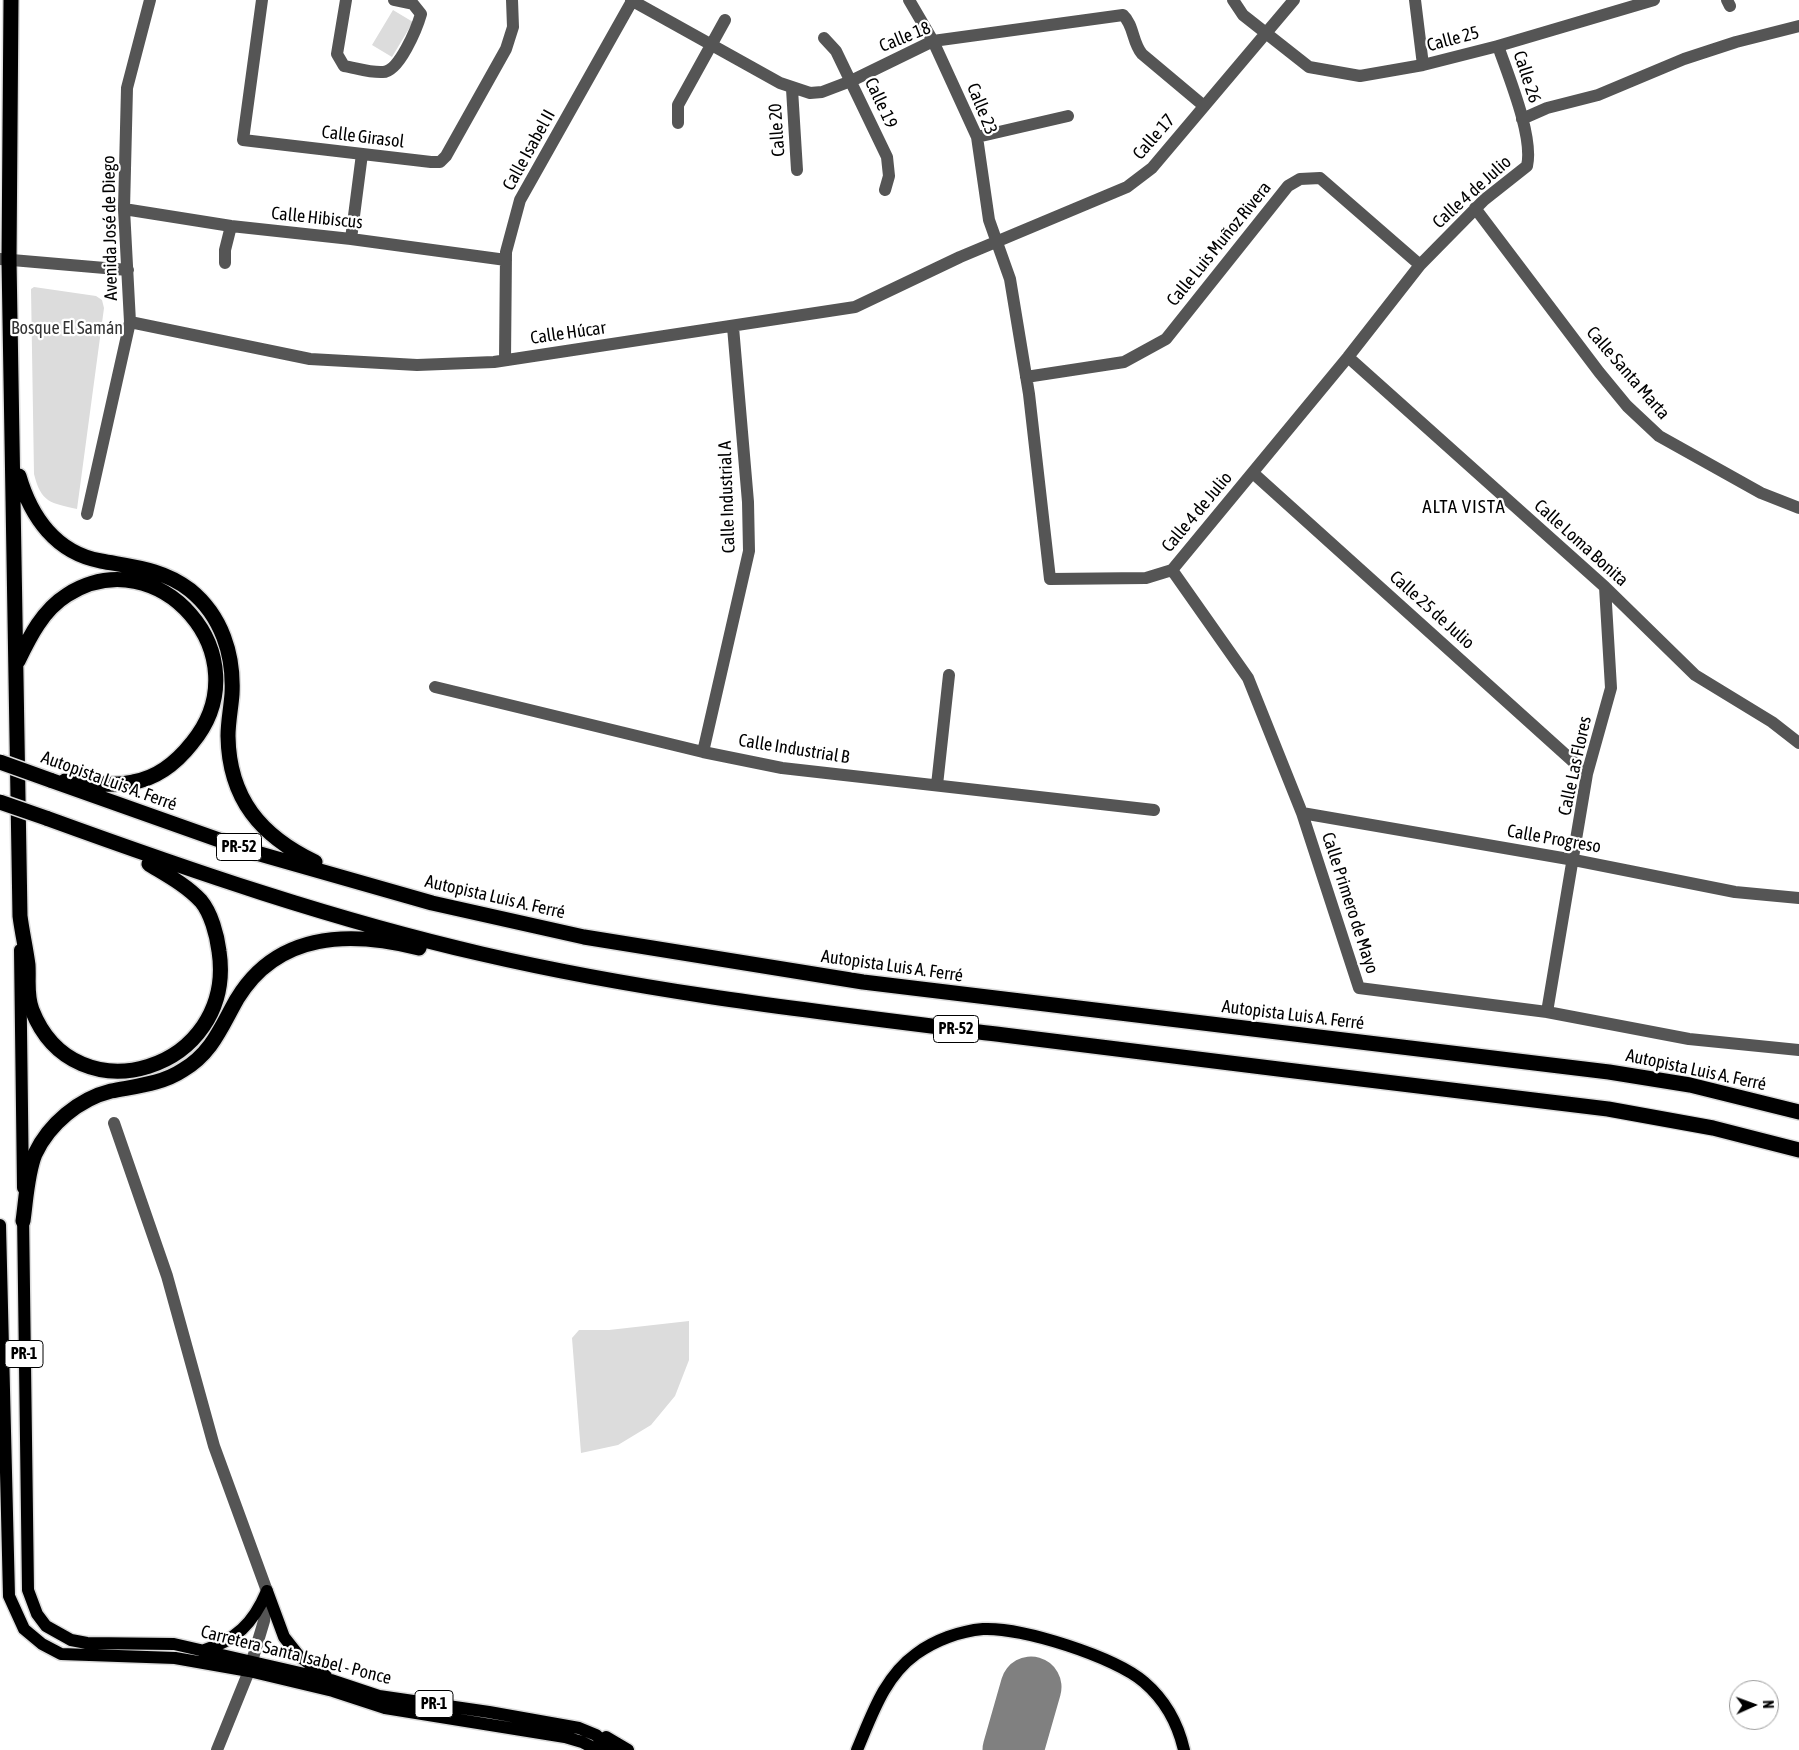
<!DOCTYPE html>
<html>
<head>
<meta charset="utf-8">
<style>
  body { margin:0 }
  #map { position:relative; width:1799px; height:1750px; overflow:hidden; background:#fff; font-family:"Asap Condensed",sans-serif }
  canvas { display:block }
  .north { position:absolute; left:1729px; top:1680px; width:50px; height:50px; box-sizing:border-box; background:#fff; border:1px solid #999; border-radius:50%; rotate:88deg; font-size:14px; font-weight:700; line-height:20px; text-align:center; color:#000 }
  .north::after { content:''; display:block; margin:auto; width:18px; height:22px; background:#000; clip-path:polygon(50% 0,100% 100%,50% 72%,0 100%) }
</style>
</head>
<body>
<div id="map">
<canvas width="1799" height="1750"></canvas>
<div class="north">N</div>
</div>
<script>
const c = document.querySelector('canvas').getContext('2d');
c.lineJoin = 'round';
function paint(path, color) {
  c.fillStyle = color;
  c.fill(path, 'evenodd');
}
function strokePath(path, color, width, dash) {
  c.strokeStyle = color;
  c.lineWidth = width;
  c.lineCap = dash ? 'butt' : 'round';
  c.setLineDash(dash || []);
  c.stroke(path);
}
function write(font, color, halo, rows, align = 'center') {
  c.font = font + ' "Asap Condensed",sans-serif';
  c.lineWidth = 4.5;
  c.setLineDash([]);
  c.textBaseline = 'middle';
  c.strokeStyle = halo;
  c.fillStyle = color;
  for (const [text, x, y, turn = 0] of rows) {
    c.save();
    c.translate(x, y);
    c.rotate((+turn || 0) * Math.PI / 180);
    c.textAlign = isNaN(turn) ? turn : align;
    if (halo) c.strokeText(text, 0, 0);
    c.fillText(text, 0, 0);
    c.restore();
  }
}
paint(new Path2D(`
  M393 10 413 22 392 57 372 45Z
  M34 287 96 296 102 300 104 308 77 509C51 503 41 503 34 474L31 289Z
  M689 1321V1360L675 1396 651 1425 618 1445 581 1453 572 1338 579 1330H609Z`), '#dcdcdc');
strokePath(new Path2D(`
  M1013 1750 1031 1687`), '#808080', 61);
const major = new Path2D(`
  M20 950 23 1188
  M23 1213 28 1590 37 1614 46 1626 71 1640 87 1643 174 1644 331 1680 379 1696 489 1712 579 1728 596 1735 612 1750
  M0 1225 9 1596 24 1629 42 1644 61 1654 175 1658 249 1671 333 1691 385 1708 565 1737 582 1742 598 1750
  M267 1591 284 1637 299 1656 326 1676
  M202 1651C236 1640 253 1624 267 1591
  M606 1737 628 1750
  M857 1750C872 1715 884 1677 916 1654 935 1640 960 1631 983 1629 1022 1627 1115 1657 1144 1682 1165 1700 1178 1724 1184 1750`);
const highway = new Path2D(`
  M11 0 9 260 20 916C22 932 26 949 28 965 29 980 26 995 32 1010 75 1120 237 1070 219 951 217 935 211 913 201 901 186 885 167 875 149 864
  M19 476C31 517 56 553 101 561 133 567 163 569 190 590 222 616 234 655 232 694 231 708 228 722 228 736 229 799 261 836 315 862
  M18 661C30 636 43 610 67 595 158 537 264 656 192 743 177 762 158 778 133 782 111 787 88 782 65 781
  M50 780 253 852 432 903 584 937 863 982 1609 1072 1690 1085 1799 1112
  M46 818C189 870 334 920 482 954 654 994 829 1013 1004 1035 1205 1060 1407 1085 1608 1109L1713 1128 1799 1150
  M23 1221C26 1200 27 1174 35 1154 49 1124 79 1099 111 1091 136 1086 162 1084 183 1070 212 1053 221 1027 237 999 278 931 351 931 419 948`);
strokePath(major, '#dbdbdb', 15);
strokePath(highway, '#dbdbdb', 18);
strokePath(new Path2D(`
  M262 0 243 140 431 162H440L446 156 506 49 513 27 512 0
  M346 0 337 54 344 66C356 68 371 73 383 72 399 72 417 28 421 14L413 4 394 0
  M631 0 780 83 810 93 822 92 851 81 933 41 1123 15C1134 25 1132 42 1142 54L1204 106
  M909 0 933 41 977 137 989 220 1010 279 1029 394 1050 579 1146 578 1172 570 1348 357 1420 265 1484 200 1527 166C1534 137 1508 75 1498 46
  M1233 0 1243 15 1309 67 1360 76 1423 65 1498 46 1654 0
  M1415 0 1423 65
  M1727 0 1730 6
  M824 38 836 51 887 157 889 176 885 190
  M792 89 797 170
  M1522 119 1547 108 1598 95 1684 59 1736 42 1799 26
  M678 123V105L725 20
  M977 137 1068 116
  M1475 208 1599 372 1627 406 1659 436 1761 493 1799 508
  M124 209 231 226 351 239 506 260
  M351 239 362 154
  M0 259 128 270
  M225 263V250L231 226
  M130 322 310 359 417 365 494 362 855 307 960 257 1127 187 1152 168 1294 0
  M1348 357 1605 587 1695 675 1772 722 1799 743
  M505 360 506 252 520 200 632 1
  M1026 377 1124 362 1166 339 1288 186 1300 179 1320 178 1420 265
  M1253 473 1587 774
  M87 514 130 322 124 209 127 88 150 0
  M1172 570 1248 678 1302 813 1359 988 1547 1012 1689 1039 1799 1050
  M435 687 703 752 782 768 1154 810
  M703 752 749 551 748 502 733 327
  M937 785 949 675
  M1302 813 1574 860 1735 892 1799 898
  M1547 1012 1587 774 1611 688 1605 587
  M114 1123 167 1276 214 1446 267 1591 264 1621 249 1671 217 1750`), '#555', 12);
strokePath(major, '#000', 12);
strokePath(highway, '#000', 15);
const highwayBridge = new Path2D(`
  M0 762 50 780
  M0 802 46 818`);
strokePath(highwayBridge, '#dbdbdb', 18, []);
strokePath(highwayBridge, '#000', 15);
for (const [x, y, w] of [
  [239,847,45],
  [956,1029,45],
  [24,1354,38],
  [434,1704,38]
]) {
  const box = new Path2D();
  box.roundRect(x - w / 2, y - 13.5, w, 27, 4);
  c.fillStyle = '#fff';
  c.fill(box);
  strokePath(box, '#000', 1);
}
write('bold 16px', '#000', null, [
  ["PR-52",239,847],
  ["PR-52",956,1029],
  ["PR-1",24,1354],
  ["PR-1",434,1704]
]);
write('18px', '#000', '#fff', [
  ["Calle 18",905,37,-22],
  ["Calle 25",1453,39,-15],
  ["Calle 26",1527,77,72],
  ["Calle 19",881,103,65],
  ["Calle 23",982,109,68],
  ["Calle 20",777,130,-94],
  ["Calle Girasol",363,137,7],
  ["Calle 17",1154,137,-49],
  ["Calle Isabel II",529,150,-61],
  ["Calle 4 de Julio",1472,192,-42],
  ["Calle Hibiscus",317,218,6],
  ["Avenida José de Diego",110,228,-91],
  ["Calle Luis Muñoz Rivera",1219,244,-51],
  ["Calle Húcar",568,333,-8],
  ["Calle Santa Marta",1628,373,49],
  ["Calle Industrial A",727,497,-92],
  ["Calle 4 de Julio",1197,512,-50],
  ["Calle Loma Bonita",1581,543,42],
  ["Calle 25 de Julio",1432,610,42],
  ["Calle Industrial B",794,749,9],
  ["Calle Las Flores",1575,766,-78],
  ["Autopista Luis A. Ferré",109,781,20],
  ["Calle Progreso",1554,839,10],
  ["Autopista Luis A. Ferré",495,897,13],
  ["Calle Primero de Mayo",1350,903,72],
  ["Autopista Luis A. Ferré",892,966,8],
  ["Autopista Luis A. Ferré",1293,1015,7],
  ["Autopista Luis A. Ferré",1696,1070,12],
  ["Carretera Santa Isabel - Ponce",296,1655,14]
]);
write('18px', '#333', '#fff', [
  ["Bosque El Samán",67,328]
]);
c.letterSpacing = '1px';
write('19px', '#000', '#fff', [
  ["ALTA VISTA",1464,507]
]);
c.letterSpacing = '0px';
</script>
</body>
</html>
